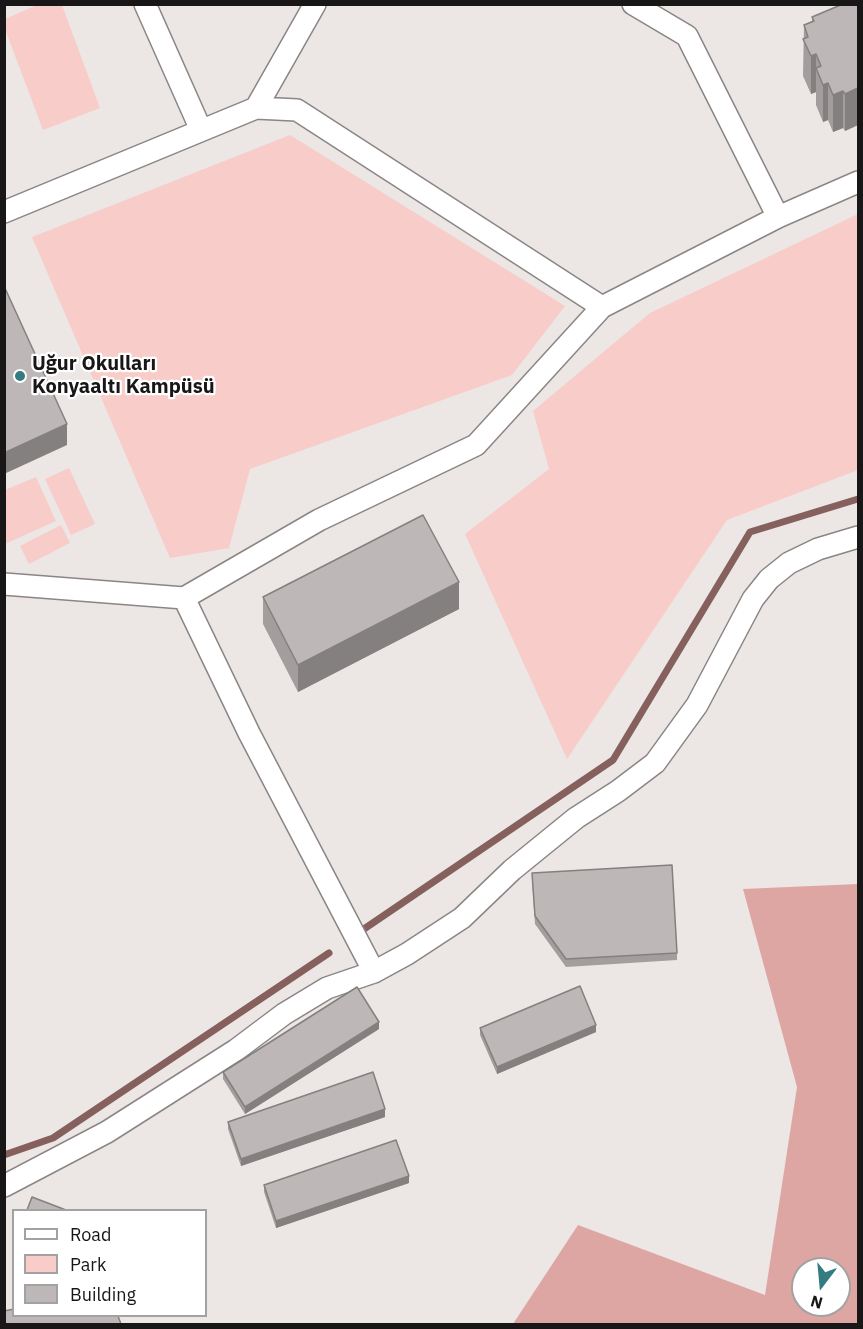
<!DOCTYPE html>
<html>
<head>
<meta charset="utf-8">
<style>
  body { margin:0 }
  #map { position:relative; width:863px; height:1329px; overflow:hidden; background:#ece6e5; font-family:"IBM Plex Sans",sans-serif }
  canvas { display:block }
  .frame { position:absolute; inset:0; border:6px solid #181616; pointer-events:none }
  .legend { position:absolute; left:12px; top:1209px; width:195px; height:108px; box-sizing:border-box; background:#fff; border:2px solid #a3a2a2; margin:0; padding:8px 10px; list-style:none; font-size:18px; color:#181616 }
  .legend li { display:flex; align-items:center; gap:12px; height:30px }
  .legend b { width:30px; border:2px solid #a3a2a2 }
  .north { position:absolute; left:791px; top:1257px; width:60px; height:60px; box-sizing:border-box; background:#fff; border:2px solid #a3a2a2; border-radius:50%; rotate:196deg; font-size:16px; font-weight:700; line-height:24px; text-align:center; color:#181616 }
  .north::after { content:''; display:block; margin:auto; width:21px; height:27px; background:#347c82; clip-path:polygon(50% 0,100% 100%,50% 72%,0 100%) }
</style>
</head>
<body>
<div id="map">
<canvas width="863" height="1329"></canvas>
<div class="frame"></div>
<ul class="legend">
<li><b style="height:8px;background:#fff"></b>Road</li>
<li><b style="height:16px;background:#f8ccc9"></b>Park</li>
<li><b style="height:16px;background:#bdb7b7"></b>Building</li>
</ul>
<div class="north">N</div>
</div>
<script>
const c = document.querySelector('canvas').getContext('2d');
c.lineJoin = 'round';
function paint(path, color) {
  c.fillStyle = color;
  c.fill(path, 'evenodd');
}
function strokePath(path, color, width, dash) {
  c.strokeStyle = color;
  c.lineWidth = width;
  c.lineCap = dash ? 'butt' : 'round';
  c.setLineDash(dash || []);
  c.stroke(path);
}
function write(font, color, halo, rows, align = 'center') {
  c.font = font + ' "IBM Plex Sans",sans-serif';
  c.lineWidth = 4.5;
  c.setLineDash([]);
  c.textBaseline = 'middle';
  c.strokeStyle = halo;
  c.fillStyle = color;
  for (const [text, x, y, turn = 0] of rows) {
    c.save();
    c.translate(x, y);
    c.rotate((+turn || 0) * Math.PI / 180);
    c.textAlign = isNaN(turn) ? turn : align;
    if (halo) c.strokeText(text, 0, 0);
    c.fillText(text, 0, 0);
    c.restore();
  }
}
paint(new Path2D(`
  M37 5H62L100 108 43 130 5 29V19Z
  M290 135 565 306 512 375 250 469 229 548 170 558 32 237Z
  M858 214V470L727 520 567 759 465 534 549 469 533 411 650 313Z
  M69 468 95 524 71 535 45 479Z
  M36 477 56 521 5 544V490Z
  M61 525 70 543 29 564 20 546Z`), '#f8ccc9');
paint(new Path2D(`
  M858 884V1324H513L578 1225 765 1295 797 1087 743 889ZM803 1269H839V1305H803Z`), '#dda6a3');
strokePath(new Path2D(`
  M361 931 613 760 750 532 858 499
  M4 1155 53 1138 329 953`), '#85605d', 7);
const minor = new Path2D(`
  M145 4 201 130
  M633 4 687 36 778 217
  M256 108 315 4
  M4 212 256 108 297 110 602 307 476 445 319 520 184 598 249 733 374 972
  M602 307 778 217 858 182
  M4 584 184 598
  M4 1186 107 1132 236 1050 284 1014 327 988 374 972 407 954 462 918 512 870 576 818 618 791 655 763 697 705 753 599 769 579 789 563 818 549 858 537`);
strokePath(minor, '#8b8585', 24);
strokePath(minor, '#fff', 21);
paint(new Path2D(`
  M858 4V125L845 131 843 128 833 132 828 120 823 122 816 105V92L811 94 803 76 804 25 812 21V17Z
  M263 597 459 609 298 692 263 624Z
  M532 881 677 953V960L566 967 535 924Z
  M480 1028 596 1032 497 1074 480 1035Z
  M379 1029 245 1114 223 1079V1072Z
  M385 1117 241 1166 228 1129V1122Z
  M409 1183 276 1228 264 1192V1185Z`), '#a39d9d');
paint(new Path2D(`
  M816 54V92L811 94V56Z
  M828 83V120L823 122V85Z
  M858 88V125L845 131V94Z
  M843 91V128L833 132V95Z
  M67 424V445L4 474V453Z
  M459 582V609L298 692V665Z
  M379 1022V1029L245 1114V1107Z
  M596 1025V1032L497 1074V1067Z
  M385 1109V1117L241 1166V1159Z
  M409 1176V1183L276 1228V1221Z`), '#848080');
const building = new Path2D(`
  M843 4H858V88L845 94 843 91 833 95 828 83 823 85 816 68 821 66 816 54 811 56 803 39 808 37 804 25 814 21 812 17Z
  M4 286 67 424 4 453Z
  M423 515 459 582 298 665 263 597Z
  M672 865 677 953 566 959 535 916 532 873Z
  M580 986 596 1025 497 1067 480 1028Z
  M357 987 379 1022 245 1107 223 1072Z
  M373 1072 385 1109 241 1159 228 1122Z
  M396 1140 409 1176 276 1221 264 1185Z
  M32 1197 66 1210H27Z
  M14 1309V1316H118L121 1324H4V1311Z`);
paint(building, '#bdb7b7');
strokePath(building, '#848080', 1.5);
for (const [x, y, r, color] of [
  [20,376,6,"#347c82"]
]) {
  const dot = new Path2D();
  dot.arc(x, y, r, 0, 2 * Math.PI);
  c.fillStyle = color;
  c.fill(dot);
  strokePath(dot, '#fff', 2);
}
write('bold 20px', '#181616', '#fff', [
  ["Uğur Okulları",32,364],
  ["Konyaaltı Kampüsü",32,387]
], 'left');
</script>
</body>
</html>
